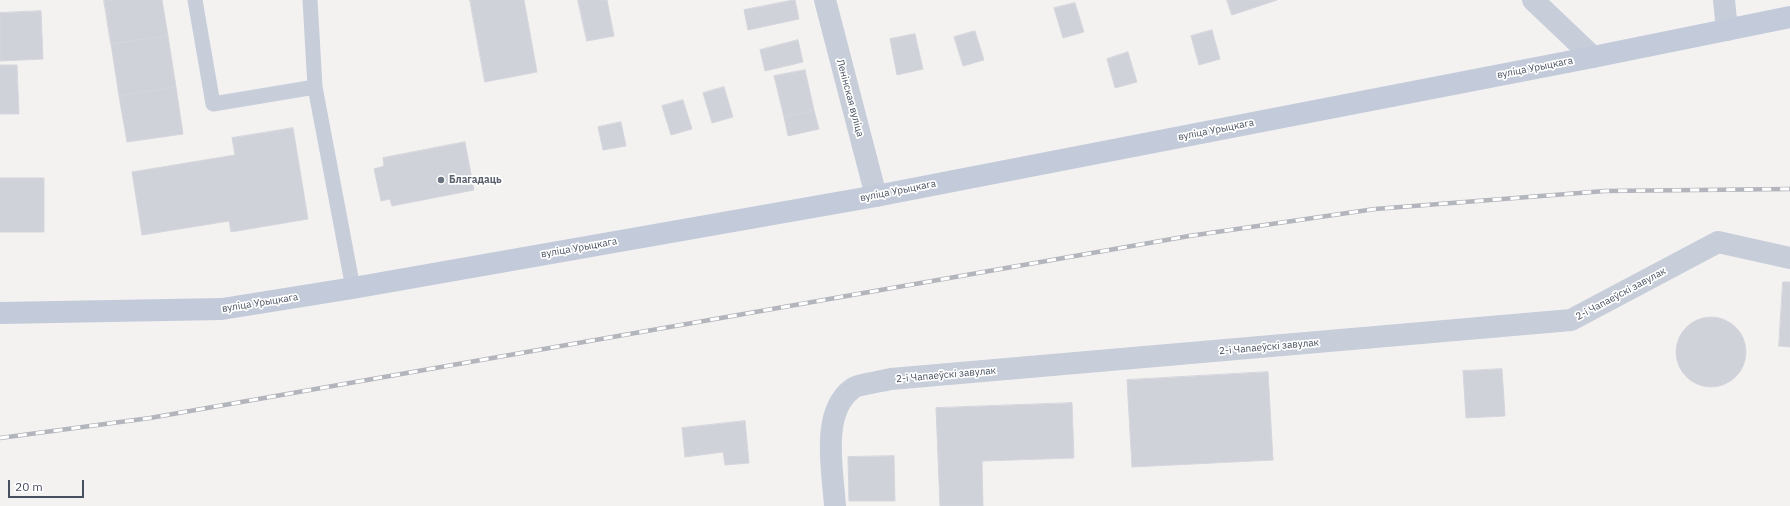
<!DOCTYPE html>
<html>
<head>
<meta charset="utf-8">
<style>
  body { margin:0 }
  #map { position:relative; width:1790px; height:506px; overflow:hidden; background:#f4f2f1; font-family:"IBM Plex Sans",sans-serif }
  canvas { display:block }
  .scale { position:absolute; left:8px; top:480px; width:76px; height:18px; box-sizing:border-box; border:2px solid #485060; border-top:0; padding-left:5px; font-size:12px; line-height:14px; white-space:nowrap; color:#485060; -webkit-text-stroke:3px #fff; paint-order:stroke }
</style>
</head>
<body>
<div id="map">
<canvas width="1790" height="506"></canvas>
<div class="scale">20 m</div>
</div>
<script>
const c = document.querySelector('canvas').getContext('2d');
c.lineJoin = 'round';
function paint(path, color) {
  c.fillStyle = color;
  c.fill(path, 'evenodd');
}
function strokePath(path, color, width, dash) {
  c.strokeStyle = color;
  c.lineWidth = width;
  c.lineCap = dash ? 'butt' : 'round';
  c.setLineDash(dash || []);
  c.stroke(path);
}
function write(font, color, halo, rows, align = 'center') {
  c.font = font + ' "IBM Plex Sans",sans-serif';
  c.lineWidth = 3.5;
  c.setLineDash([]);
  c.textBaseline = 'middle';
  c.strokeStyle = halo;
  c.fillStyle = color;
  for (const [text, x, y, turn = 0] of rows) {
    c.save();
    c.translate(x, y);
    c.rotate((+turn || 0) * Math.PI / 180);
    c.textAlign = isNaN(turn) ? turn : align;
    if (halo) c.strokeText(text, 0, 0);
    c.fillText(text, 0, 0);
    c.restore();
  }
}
const building = new Path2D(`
  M104 0H162L168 36 111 44Z
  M470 0H524L537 72 485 82Z
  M578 0H607L614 36 587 41Z
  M795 0 799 19 748 30 744 10Z
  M1227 0H1277L1232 15Z
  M1075 3 1084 32 1063 38 1054 8Z
  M41 11 43 59 0 61V13Z
  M1212 30 1220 59 1199 65 1191 36Z
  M975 31 984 60 963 66 954 37Z
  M915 34 923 69 897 75 890 39Z
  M168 36 176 87 119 96 111 44Z
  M798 40 803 62 765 71 760 50Z
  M1128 52 1137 82 1115 88 1107 59Z
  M0 65H17L19 114H0Z
  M805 70 814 110 784 117 774 76Z
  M176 87 183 134 127 142 119 96Z
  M724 87 733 117 712 123 703 93Z
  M683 100 692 129 671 135 662 106Z
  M814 110 819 129 788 136 784 117Z
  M621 122 626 146 603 150 598 127Z
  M293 128 308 219 231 232 229 221 142 235 132 172 235 155 232 138Z
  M465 142 474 190 392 206 390 199 381 201 374 169 384 166 383 158Z
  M0 178H44V232H0Z
  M1783 282H1790V347L1779 346Z
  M1676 352a35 35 0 1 1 70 0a35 35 0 1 1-70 0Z
  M1502 369 1505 416 1466 418 1463 371Z
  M1268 372 1273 460 1132 467 1127 380Z
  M1072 403 1074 458 982 461 983 506H940L936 408Z
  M745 421 749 463 725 465 723 452 685 457 682 428Z
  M894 456 895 501H849L848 457Z`);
paint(building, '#d0d2d9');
strokePath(building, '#d5d6dd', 1);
strokePath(new Path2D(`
  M195 0 213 104 315 87
  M310 0 315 87 353 288`), '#c7ceda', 15);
strokePath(new Path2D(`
  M825 0 876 196
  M1533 0 1593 57
  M1724 0 1727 30
  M835 506C833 472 820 413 852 389 856 385 883 381 891 379L1571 320 1718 242 1790 258`), '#c7ceda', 22);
strokePath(new Path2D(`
  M0 313 222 309 353 288 876 196 1593 57 1790 17`), '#c3cbdb', 22);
const rail = new Path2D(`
  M0 438 150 418 1189 236 1375 209 1605 191 1790 189`);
strokePath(rail, '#b3b5bc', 4.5);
strokePath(rail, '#fff', 3, [9]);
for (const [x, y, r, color] of [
  [441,180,4,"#6b7280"]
]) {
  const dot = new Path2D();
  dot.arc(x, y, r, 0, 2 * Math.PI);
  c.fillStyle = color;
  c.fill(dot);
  strokePath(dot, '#fff', 1.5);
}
write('10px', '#485060', '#fff', [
  ["вуліца Урыцкага",1535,68,-11],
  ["Ленінская вуліца",850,98,75],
  ["вуліца Урыцкага",1216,130,-11],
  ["вуліца Урыцкага",898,191,-11],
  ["вуліца Урыцкага",579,248,-10],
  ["2-і Чапаеўскі завулак",1621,294,-28],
  ["вуліца Урыцкага",260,303,-9],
  ["2-і Чапаеўскі завулак",1269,347,-5],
  ["2-і Чапаеўскі завулак",946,375,-5]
]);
write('bold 10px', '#5b616d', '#fff', [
  ["Благадаць",449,180]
], 'left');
</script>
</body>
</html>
